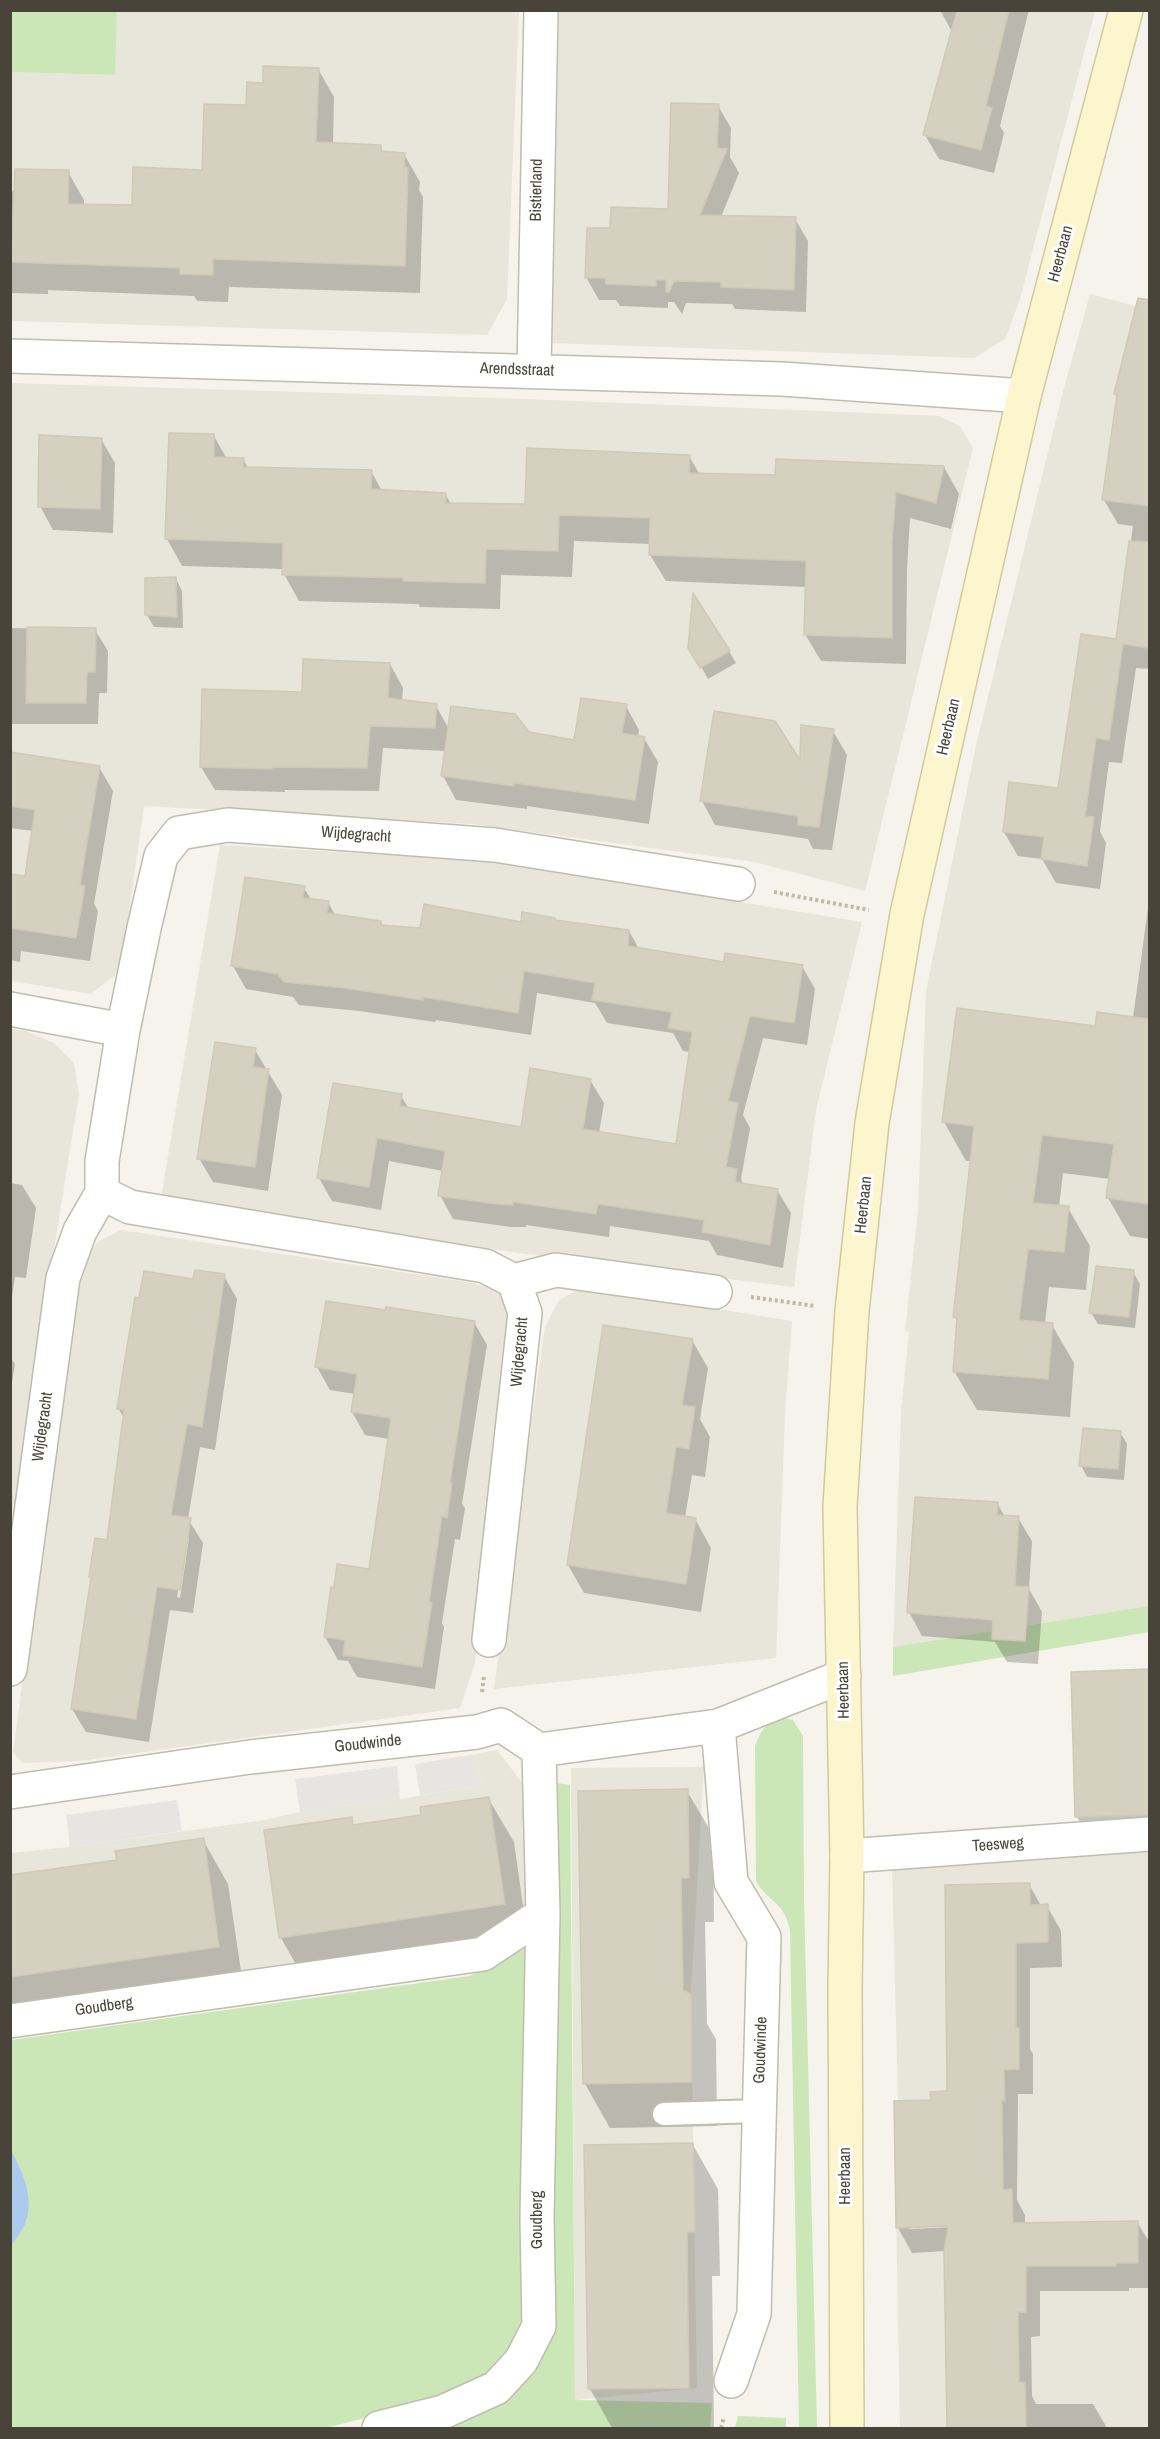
<!DOCTYPE html>
<html>
<head>
<meta charset="utf-8">
<style>
  body { margin:0 }
  #map { position:relative; width:1160px; height:2439px; overflow:hidden; background:#f5f3eb; font-family:"Archivo Narrow",sans-serif }
  canvas { display:block }
  .frame { position:absolute; inset:0; border:12px solid #484439; pointer-events:none }
</style>
</head>
<body>
<div id="map">
<canvas width="1160" height="2439"></canvas>
<div class="frame"></div>
</div>
<script>
const c = document.querySelector('canvas').getContext('2d');
c.lineJoin = 'round';
function paint(path, color) {
  c.fillStyle = color;
  c.fill(path, 'evenodd');
}
function strokePath(path, color, width, dash) {
  c.strokeStyle = color;
  c.lineWidth = width;
  c.lineCap = dash ? 'butt' : 'round';
  c.setLineDash(dash || []);
  c.stroke(path);
}
function write(font, color, halo, rows, align = 'center') {
  c.font = font + ' "Archivo Narrow",sans-serif';
  c.lineWidth = 6;
  c.setLineDash([]);
  c.textBaseline = 'middle';
  c.strokeStyle = halo;
  c.fillStyle = color;
  for (const [text, x, y, turn = 0] of rows) {
    c.save();
    c.translate(x, y);
    c.rotate((+turn || 0) * Math.PI / 180);
    c.textAlign = isNaN(turn) ? turn : align;
    if (halo) c.strokeText(text, 0, 0);
    c.fillText(text, 0, 0);
    c.restore();
  }
}
paint(new Path2D(`
  M117 11H519L507 299 487 335 11 321 10 72 114 75Z
  M559 11H1095L1020 299 1005 339 974 358 552 343Z
  M1090 294 1150 310 1149 1606 893 1647 901 1412 909 1332 905 1331 918 1211 926 991 975 750 1060 403Z
  M10 383 526 399 939 416 960 426 973 448 865 891 755 862 473 824 144 806 122 959 115 975 91 994 11 981Z
  M220 845 491 861 862 922 816 1110 794 1287 518 1253 161 1198Z
  M11 1029 26 1031 54 1043 74 1063 79 1094 46 1299 11 1588Z
  M121 1230 468 1282 500 1291 515 1317 475 1663 460 1708 80 1761 22 1763 13 1752 79 1264 99 1241Z
  M583 1287 792 1321 785 1414 776 1658 494 1689 545 1327 559 1300Z
  M497 1750 527 1789 528 1903 498 1935 11 2007 10 1853 70 1847 265 1820 300 1812 400 1799 481 1785 476 1754Z
  M704 1767 691 1993 697 2388 575 2400 571 1768Z
  M1149 1848V2428H900L894 2101 898 2100 892 1868Z`), '#e8e5da');
paint(new Path2D(`
  M11 10 117 11 115 75 11 72Z
  M1149 1606V1632L893 1676V1647Z
  M778 1717 793 1720 803 1736 804 1899 817 2428H799L790 1930C783 1899 770 1905 756 1881L755 1746C760 1732 766 1723 778 1717Z
  M557 1783 570 1785 575 2400 712 2403 710 2428H435C470 2419 507 2406 530 2376 541 2362 546 2341 553 2325Z
  M526 1948 524 2305 518 2337 493 2374 445 2397 326 2428H11L10 2247 27 2220 20 2168 11 2150V2040L470 1976Z
  M738 2416 786 2418V2428H735Z`), '#cbe6b7');
paint(new Path2D(`
  M476 1754 481 1785 420 1795 415 1764Z
  M397 1766 400 1799 300 1812 295 1779Z
  M177 1800 182 1831 70 1847 66 1815Z`), '#e7e5e2');
paint(new Path2D(`
  M11 2150C22 2171 33 2194 27 2218 25 2228 16 2238 11 2246Z`), '#accaed');
paint(new Path2D(`
  M176 10H220V12H177Z
  M940 10H1029L1000 126 1004 133 994 173 939 159 925 135 952 32Z
  M318 69 334 97 333 144 380 147 384 153 404 154 420 182 419 190 423 197 420 293 229 287 228 302 197 301 194 296 48 290V294L10 293V192L68 172 84 200V206H133L203 171 265 84Z
  M718 106 731 128 730 157 739 173 721 217 795 219 808 241 806 312 735 309 732 304 686 303 682 314 674 302H668V308L620 306 616 300H599L586 277 611 230 669 210Z
  M1131 334 1150 339V669L1136 668 1122 763 1109 762 1100 831 1106 843 1100 889 1056 883 1042 859 1018 856 1004 832 1060 789 1117 641 1133 526 1118 524 1104 500 1118 398 1115 394Z
  M214 436 227 459H243L248 468 371 471 382 491 445 494 451 504 526 505 689 456 700 475 777 477 944 467 959 494 951 529 910 518 907 569 906 664 821 661 805 634 807 587 666 581 650 555 651 544 574 541 572 577 501 575 500 609 420 607 418 604 299 601 284 574V569L182 566 167 539Z
  M101 439 115 463 113 533 53 530 40 506Z
  M176 579 182 591 183 628 154 627 147 615Z
  M10 628 95 630 108 651 107 693H99L98 724H10Z
  M690 647 729 651 736 663 708 679Z
  M390 664 403 688 402 702 436 706 449 729 528 734 576 742 626 706 639 730 638 737 644 738 658 762 649 824 527 806V809L456 800 443 776 446 751 383 748 379 791 285 790V792L215 790 201 767 304 693Z
  M833 731 847 755 832 850 813 849 808 839 715 825 702 801 801 765Z
  M10 753 99 767 113 791 94 904 98 911 90 961 21 951 20 962 10 960V875L26 878 33 831 10 828Z
  M304 888 312 901 328 902 335 915 380 922 383 926 422 930 555 921 629 931 639 949 725 964 802 966 815 989 807 1045 763 1038 743 1115 750 1128 741 1179 744 1185 777 1190 791 1213 783 1268 717 1255 709 1241 610 1226 609 1237 526 1225V1227H511L453 1219 440 1195 443 1171 389 1161 381 1210 332 1201 319 1178 401 1096 409 1109 523 1128 590 1080 604 1103 599 1133 677 1145 690 1052 683 1051 673 1033 607 1023 595 1003 537 993 531 1035 436 1020 435 1022 359 1011 299 1005 293 997 246 989 233 966Z
  M1150 893V1239L1130 1236 1108 1198 1110 1179 1063 1173 1059 1207 1068 1208 1090 1246 1086 1290 1049 1287 1045 1324 1052 1325 1074 1363 1070 1417 977 1410 954 1371 958 1323 955 1317 972 1161H966L944 1122 1096 1027 1133 1018Z
  M255 1050 282 1095 268 1191 213 1182 199 1158Z
  M10 1183 22 1185 36 1208 26 1278 15 1277 10 1311Z
  M1133 1272 1140 1284 1135 1328 1098 1324 1091 1313Z
  M224 1276 237 1299 215 1450 200 1447 188 1519 203 1543 193 1613 170 1610 149 1742 86 1732 72 1709 108 1542 124 1418 118 1408 194 1281ZM186 1538H189L180 1598 177 1597Z
  M474 1322 487 1345 462 1504 465 1508 460 1540 455 1539 442 1623 444 1627 435 1689 357 1677 348 1661 338 1660 325 1637 370 1571 389 1439 365 1435 352 1412 355 1394 330 1390 317 1367Z
  M692 1340 708 1368 700 1419 710 1437 705 1477 692 1475 685 1518 695 1519 711 1548 701 1612 584 1593 568 1565Z
  M10 1357 15 1364 10 1394Z
  M1120 1432 1127 1444 1124 1480 1087 1477 1081 1465Z
  M997 1503 1005 1517 1018 1518 1032 1541 1029 1589 1042 1612 1038 1664 1007 1662 995 1642 922 1636 909 1612Z
  M1150 1671V1850L1097 1852 1077 1817 1072 1674Z
  M687 1791 713 1835 714 1922H705L707 2024 716 2039 717 2126 610 2128 585 2084Z
  M488 1798 514 1842 529 1948 306 1982 281 1938 351 1819 355 1826 423 1816Z
  M203 1840 228 1884 244 1991 10 2025V1877L118 1861Z
  M1029 1884 1041 1906H1047L1061 1931 1062 1967 1030 1968V2049L1033 2054V2094H1018L1017 2200 1025 2215V2225L1137 2222 1150 2243V2288H1129V2291H1040V2336L1031 2337 1032 2396 1036 2404H1093L1107 2428H949L946 2251 912 2253 898 2228 932 2102 949 2093ZM956 2224V2227L909 2229V2226Z
  M693 2145 718 2189 720 2276H712L714 2428H612L590 2389Z`), '#0003');
const building = new Path2D(`
  M957 10H1009L986 106 992 108 981 150 923 135Z
  M263 66 319 68 316 142 381 145V151L405 153 404 167 408 168 405 266 213 259V275L180 274V268L11 262 15 169 69 170 68 204 132 205 133 167 202 170 204 104 246 105 247 82 263 83Z
  M671 103 719 104 717 148 727 149 700 215 796 217 794 290 721 287V282L674 281 669 292H666V280H656V286L606 284 605 278H585L587 228H610L611 207 668 209Z
  M1138 298 1149 300V506L1102 500 1117 395 1114 394Z
  M169 433 214 434V457L244 458 243 467 372 470 371 489 446 493V503L525 504 527 448 690 455 689 473 775 475 776 459 944 466 936 503 896 492 892 541V638L804 635 806 561 649 555 650 518 559 515 558 551 486 549 485 583 403 581V578L282 575 283 543 165 539Z
  M39 435 102 438 100 509 38 507Z
  M1129 541 1149 542V648L1123 644 1109 740 1096 738 1085 816 1094 817 1087 866 1041 859 1044 837 1003 832 1009 782 1058 788 1081 634 1116 639Z
  M176 577 177 617 145 615V578Z
  M693 593 730 651 700 668 688 648Z
  M27 627 96 628 95 672H87L86 703H26Z
  M303 659 390 663 388 698 437 704 435 728 370 726 367 768 272 767V769L200 767 202 689 302 692Z
  M581 698 627 704 622 733 645 737 635 800 514 783V786L441 776 451 706 515 714 529 732 574 740Z
  M714 711 775 721 800 760 801 725 834 729 819 827 798 825V816L700 801Z
  M10 752 100 766 80 885 85 886 76 938 10 928V874L25 876 35 810 10 806Z
  M245 877 305 886 303 898 329 901 327 913 381 921V925L420 928 424 904 521 922 522 912 555 918V920L629 930 628 946 724 962 725 953 803 965 794 1023 750 1016 728 1101 738 1103 726 1167 737 1169 735 1182 778 1189 770 1245 702 1232 704 1220 598 1204 596 1214 513 1202V1205L497 1204 438 1196 445 1151 377 1138 369 1187 317 1178 333 1083 402 1094 400 1106 521 1127 530 1068 591 1079 583 1129 676 1144 692 1032 668 1028 672 1012 592 1000 595 983 524 971 518 1013 423 997V1000L345 988 284 982 278 974 231 966Z
  M957 1008 1095 1026 1097 1012 1149 1019V1204L1106 1198 1114 1144 1042 1135 1033 1203 1069 1206 1064 1252 1028 1249 1019 1320 1053 1323 1048 1379 953 1372 957 1318 953 1317 974 1126 942 1122Z
  M215 1042 256 1048 253 1067 269 1069 255 1167 197 1159Z
  M1096 1266 1134 1270 1129 1317 1089 1313Z
  M195 1270 225 1274 202 1427 187 1424 171 1515 191 1518 180 1590 157 1587 136 1719 71 1709 91 1577H89L95 1538 107 1540 124 1410 117 1409 135 1297 139 1298 144 1271 193 1279Z
  M326 1301 385 1310 386 1307 475 1321 450 1483H452L447 1518 442 1516 429 1602H432L422 1667 343 1655 345 1640 324 1637 331 1587 334 1588 337 1564 369 1569 391 1418 351 1412 357 1374 315 1367Z
  M603 1325 693 1339 682 1405 695 1407 689 1449 676 1447 666 1513 696 1518 686 1584 567 1565Z
  M1083 1428 1121 1431 1118 1469 1079 1466Z
  M915 1497 998 1502 997 1515 1019 1516 1015 1586 1029 1587 1025 1641 992 1639 993 1620 907 1613Z
  M1149 1669V1815L1075 1817 1071 1672Z
  M688 1789 689 1878H681L683 1990 691 1994 692 2082 583 2084 578 1791Z
  M489 1797 505 1904 279 1938 264 1830 352 1817 353 1825 421 1815 420 1807Z
  M204 1838 219 1947 10 1977V1875L117 1860 115 1851Z
  M1030 1883V1905L1048 1904V1942L1016 1943V2028H1019V2069L1004 2070 1005 2101H1002L1003 2190 1012 2189 1013 2223 1138 2221V2263H1116V2266H1026V2312H1018L1019 2382H1025L1026 2428H947L944 2251 948 2226 896 2228 894 2101 931 2100 930 2092 947 2091 945 1885Z
  M693 2143 695 2232H687L689 2388 588 2389 584 2145Z`);
paint(building, '#d6d0c1');
strokePath(building, '#d0c9b5', 1.5);
const lane = new Path2D(`
  M664 2114 759 2111`);
const street = new Path2D(`
  M10 356 782 379 1024 396
  M534 370 541 10
  M10 1009 123 1030
  M102 1193 130 1207 485 1266 514 1281 525 1313 489 1640
  M514 1281 556 1270 715 1292
  M10 1669 63 1278 80 1231 102 1193V1161L123 1030 144 928 161 856 179 833 228 825 495 845 738 884
  M718 1726 731 1882 764 1937 754 2314 731 2381
  M10 1792 250 1757 477 1732 501 1725 539 1750 718 1726 844 1676
  M847 1856 1150 1834
  M10 2021 483 1954 543 1914
  M379 2428 443 2412 496 2388 521 2361 539 2326 537 2218 543 1914 539 1750`);
const secondary = new Path2D(`
  M847 2428 845 1988 847 1856 840 1507 852 1311 872 1123 907 914 1024 396 1126 10`);
strokePath(lane, '#c0bcae', 26);
strokePath(street, '#c0bcae', 36);
strokePath(secondary, '#d1ca9e', 36);
strokePath(new Path2D(`
  M774 892 869 910
  M751 1297 815 1306
  M482 1692 484 1676
  M721 2428 724 2417`), '#c1b9a0', 4, [3, 3]);
strokePath(lane, '#fff', 22);
strokePath(street, '#fff', 33);
strokePath(secondary, '#fbf6ce', 33);
write('16px', '#484439', '#fff', [
  ["Bistierland",537,190,-89],
  ["Heerbaan",1061,254,-75],
  ["Arendsstraat",517,370,2],
  ["Heerbaan",949,727,-77],
  ["Wijdegracht",356,835,4],
  ["Heerbaan",864,1205,-84],
  ["Wijdegracht",520,1352,-85],
  ["Wijdegracht",43,1427,-82],
  ["Heerbaan",844,1690,-91],
  ["Goudwinde",368,1744,-6],
  ["Teesweg",998,1845,-4],
  ["Goudberg",104,2007,-8],
  ["Goudwinde",761,2050,-88],
  ["Heerbaan",846,2176,-90],
  ["Goudberg",538,2220,-90]
]);
</script>
</body>
</html>
